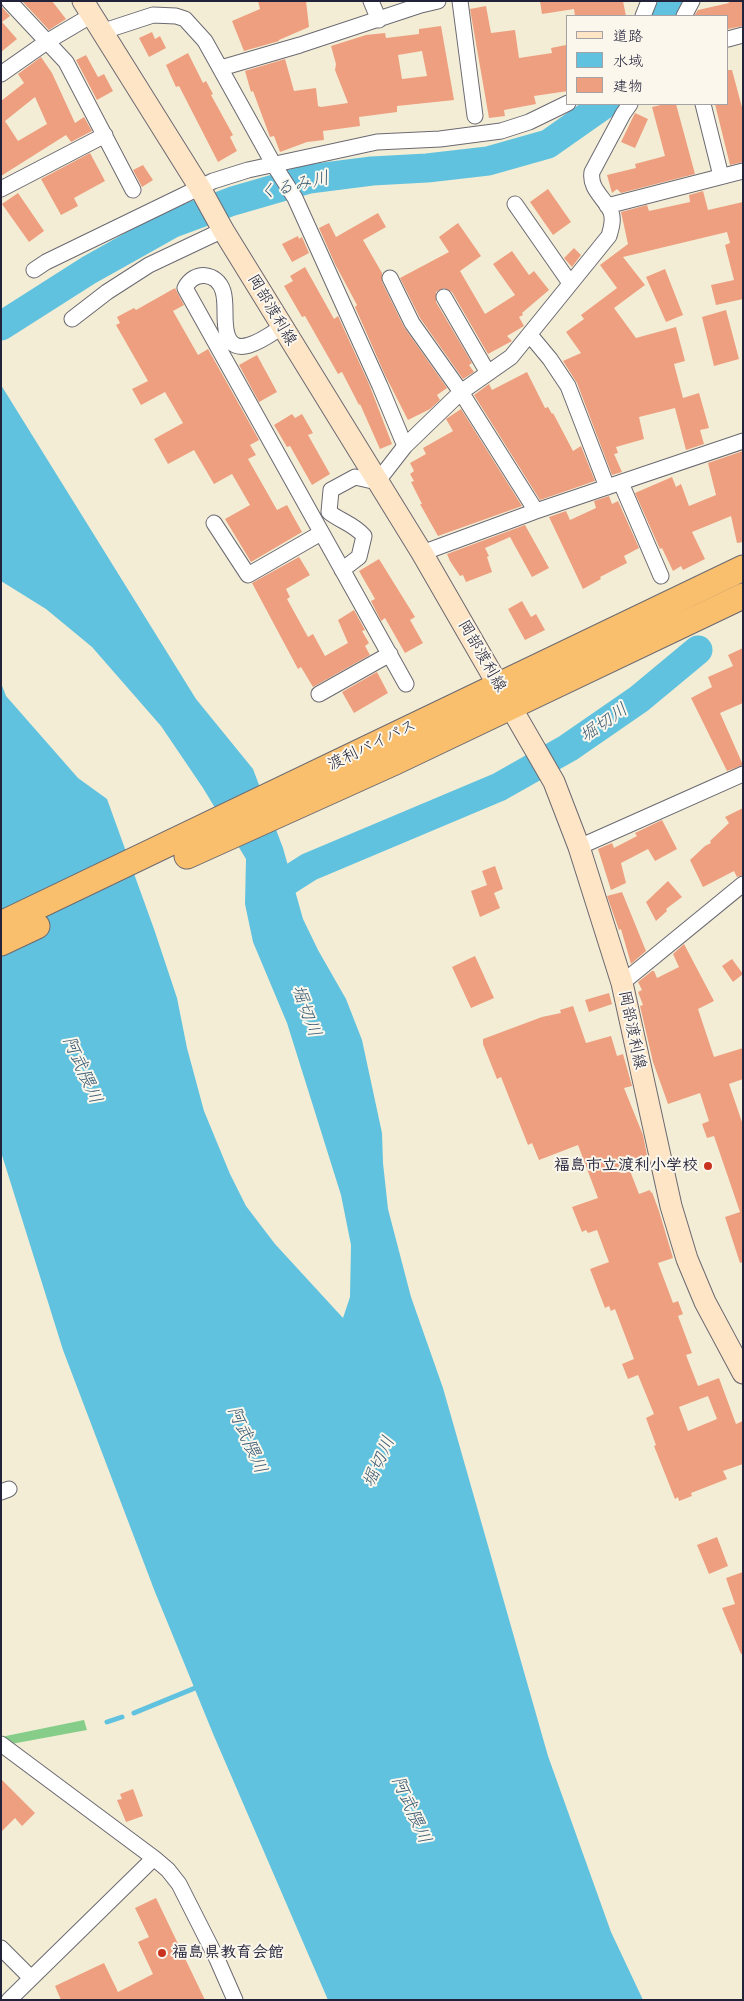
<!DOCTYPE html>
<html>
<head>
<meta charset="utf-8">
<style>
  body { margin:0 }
  #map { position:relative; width:744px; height:2001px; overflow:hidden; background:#f3edd6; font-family:"Playpen Sans","Klee One",sans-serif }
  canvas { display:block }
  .frame { position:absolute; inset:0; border:2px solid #22223b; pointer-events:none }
  .legend { position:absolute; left:566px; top:15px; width:162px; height:90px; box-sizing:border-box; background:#fbf7ec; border:1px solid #a4a2a5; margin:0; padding:6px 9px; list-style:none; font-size:15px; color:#22223b }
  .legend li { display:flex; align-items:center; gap:10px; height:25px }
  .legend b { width:25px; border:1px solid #a4a2a5 }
</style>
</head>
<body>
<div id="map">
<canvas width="744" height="2001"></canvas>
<div class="frame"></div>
<ul class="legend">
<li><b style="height:6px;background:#fde5c5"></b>道路</li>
<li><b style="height:14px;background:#60c2de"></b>水域</li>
<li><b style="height:14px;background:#ee9f7f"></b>建物</li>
</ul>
</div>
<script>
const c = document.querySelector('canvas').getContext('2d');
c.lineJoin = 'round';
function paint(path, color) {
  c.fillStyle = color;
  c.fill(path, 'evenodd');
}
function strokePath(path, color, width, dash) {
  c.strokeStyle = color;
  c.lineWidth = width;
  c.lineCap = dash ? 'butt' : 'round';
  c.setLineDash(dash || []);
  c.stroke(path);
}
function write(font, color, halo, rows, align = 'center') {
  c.font = font + ' "Playpen Sans","Klee One",sans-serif';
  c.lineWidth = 4;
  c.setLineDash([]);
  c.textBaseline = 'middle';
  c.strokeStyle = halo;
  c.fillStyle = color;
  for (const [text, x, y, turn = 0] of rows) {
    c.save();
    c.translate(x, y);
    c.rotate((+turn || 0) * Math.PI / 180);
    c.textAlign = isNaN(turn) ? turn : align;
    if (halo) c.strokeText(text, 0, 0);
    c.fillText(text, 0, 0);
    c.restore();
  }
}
paint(new Path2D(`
  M84 1720 87 1730 11 1744 1 1737Z`), '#85cd89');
paint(new Path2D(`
  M1 385 196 699 253 769 283 848 303 919 318 950 346 999 362 1040 382 1133 383 1163 388 1209 411 1297 443 1388 548 1756 611 1932 643 2000H328L214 1736 155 1592 63 1350 1 1152V683L6 696 78 778 107 799 154 929 177 998 187 1048 204 1111 230 1174 246 1206 275 1244 343 1318 350 1297 351 1245 341 1195 287 1023 253 942 245 904 246 859 203 788 161 726 92 647 46 609 1 581Z`), '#60c2de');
strokePath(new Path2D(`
  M134 1713 200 1686
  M107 1722 122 1717`), '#60c2de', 5);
strokePath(new Path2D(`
  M660 16 668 1
  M1 326 89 270 171 224 233 201 309 179 372 171 427 168 488 161 548 144 605 104
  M277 909 276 888 309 867 499 787 568 748 639 699 698 650`), '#60c2de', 29);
paint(new Path2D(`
  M22 1H52L66 19 49 30Z
  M258 1H306L309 27 279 40V41L244 51 232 21 260 9Z
  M540 1H623L626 16H575L574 9 542 14Z
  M728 1H743V26L728 29V16H694L698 10 729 3Z
  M1 6 10 16 2 22 17 39 1 52Z
  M486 6 491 33 515 30 519 58 552 53 551 48 566 45 568 91 534 96 536 104 504 110 505 116 489 118 470 9Z
  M441 26 454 100 397 106V112L359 117 360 126 323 131 324 140 307 142 280 152 274 136 270 137 253 91 251 92 245 71 285 59 294 91 316 88 318 106 321 107 348 103 335 70 336 64 331 46 366 35 385 33 386 38 419 34V29ZM422 51 427 76 402 79 398 55Z
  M152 32 155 39 160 36 166 48 149 57 139 38Z
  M188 53 203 83 206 81 213 94 211 95 233 135 230 137 237 151 218 162 179 86 176 87 166 65Z
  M86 55 98 77 104 74 113 91 97 100 76 60Z
  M41 57 52 73 75 123 84 117 92 131 71 142 66 135 1 176V101L24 83 18 74ZM35 97 47 124 18 141 5 121Z
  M728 70H732L743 111V162L730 165 715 104H728Z
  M665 104H676L695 174 621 193 617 189 612 193 607 175 636 168 635 164 665 156 652 107Z
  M635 113 648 119 635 148 621 142Z
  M90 153 105 181 74 198 78 206 61 215 41 179Z
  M143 165 153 180 142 187 133 170Z
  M548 189 571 222 553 235 530 202Z
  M703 191 708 210 743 202V299L716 305 711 285 734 280 725 245 730 243 727 232 623 257 645 285 614 308 636 338 676 327 685 361 674 364 683 398 699 393 709 428 700 430 704 444 686 450 675 408 639 417 644 439 616 447 618 453 614 454 622 472 612 475 577 383 563 361 581 353 566 332 584 319 581 315 617 288 600 265 628 244 621 212 647 205 649 211 690 202 689 195Z
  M18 193 44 231 29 242 2 204Z
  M378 213 386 227 363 240 382 273V282L404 327 447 388 437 395 440 400 430 409 408 420 385 375 355 307 357 305 335 264 319 228 329 223 336 237Z
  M458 223 481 256 460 271 485 314 515 295 493 264 512 251 529 275 534 271 549 290 522 313 523 315 519 317 524 326 507 336 512 341 488 354 452 292 444 288 436 292V302L472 363 469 365 474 372 463 379 420 318 400 278 449 252 439 237Z
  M298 236 299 239 302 237 309 253 292 262 282 244Z
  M574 248 581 255 572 267 564 258Z
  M305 267 334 319 338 316 369 384 392 444 380 449 360 404 359 405 342 372 338 374 305 316 302 317 284 286 293 281 290 276Z
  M665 269 683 315 666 322 646 277Z
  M175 288 184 305 173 311 198 355 208 349 259 440 250 445 256 455 248 459 277 510 287 505 302 532 251 562 225 519 250 505 232 474 214 484 194 450 168 464 154 439 183 423 165 392 141 405 132 389 148 381 116 325 120 323 117 317 134 308 136 310Z
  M726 310 739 359 714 366 702 317Z
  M257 355 277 392 259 402 239 365Z
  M527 372 545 408 548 407 552 414 553 413 573 451 581 446 595 481 540 500 474 395 489 384 492 390Z
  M461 409 522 506 438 536 420 504H422L411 482 414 481 410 474 414 471 410 463 426 454 423 448 453 431 446 419Z
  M292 414 295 418 302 414 313 433 308 435 330 474 312 485 290 446 287 447 274 425Z
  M743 451V542L737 543 731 516 692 532 705 559 683 570 681 566 673 571 662 548 660 549 635 493 672 477 676 487 681 484 689 506 716 495 708 463Z
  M609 496 612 504 618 501 639 548 624 556 627 563 600 577 601 579 583 589 549 517 566 511 570 520 596 508 594 501Z
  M525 525 549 568 532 577 510 537 485 548 489 556 487 557 492 572 466 582 463 575 460 576 450 561 447 554Z
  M299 557 310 575 286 589 290 597 287 599 308 637 313 634 325 656 348 643 338 620 354 610 365 630 362 631 369 643 365 646 370 655 313 687 301 667 298 669 252 583Z
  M379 559 415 617 410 620 423 643 405 653 385 618 381 621 371 601 375 599 359 571Z
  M522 601 531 617 536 614 545 630 525 640 508 609Z
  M743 648V703L720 713 743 765 727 771 691 698 712 687 708 677 733 666 728 655Z
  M377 672 388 693 354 713 342 692Z
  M743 808V875L737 877 734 871 703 887 690 860 705 846 711 843 710 841 729 823 725 817Z
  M662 820 677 849 655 861 648 849 621 863 626 883 611 890 598 849 612 843 614 848 637 836 635 833Z
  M495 866 503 889 494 893 500 908 480 917 471 891 487 885 482 871Z
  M668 881 682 897 666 909 667 911 656 921 646 902Z
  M622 892 646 951 631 964 621 929 619 930 607 896Z
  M684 944 714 1001 698 1009 714 1057 743 1048V1079L729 1084 743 1125V1262L740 1263 725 1217 740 1212 714 1136 707 1138 702 1124 709 1121 700 1093 668 1104 653 1062 640 1006 643 1005 638 992 642 990 638 982 652 971H654L657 978 679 967 673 954Z
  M475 956 494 998 471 1008 452 967Z
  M732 959 743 974 733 982 722 966Z
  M609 993 612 1004 589 1012 585 1000Z
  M573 1006 586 1043 611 1036 617 1056 623 1054 632 1086 624 1088 643 1135 647 1155 627 1163 639 1194 650 1190 651 1193 652 1192 659 1211 673 1258 658 1263 673 1303 678 1301 683 1314 678 1316 692 1353 686 1355 698 1386 719 1378 736 1424 743 1421V1464L723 1471 727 1479 691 1493 692 1496 679 1501 678 1497 675 1499 654 1446 656 1445 646 1418 654 1414 638 1375 628 1379 622 1364 634 1359 615 1309 611 1311 609 1306 605 1308 590 1269 609 1262 597 1230 588 1233 586 1230 582 1232 572 1207 598 1198 578 1145 539 1160 532 1143 528 1145 501 1077 497 1079 483 1044V1039L542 1017 561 1013 560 1010ZM708 1396 717 1419 688 1431 679 1407Z
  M717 1537 728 1566 709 1574 697 1545Z
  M743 1572V1654H741L722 1608 735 1604 726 1578Z
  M1 1779 35 1813 22 1826 15 1818 1 1832Z
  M133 1789 143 1816 126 1822 117 1800 122 1799 120 1794Z
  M156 1898 205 2000H61L55 1986 104 1963 118 1992 153 1974 138 1942 149 1937 135 1908Z`), '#ee9f7f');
const minor = new Path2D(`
  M9 1 66 62 133 190
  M371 1 379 20
  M460 1 475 116
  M643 16 649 1
  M684 16 692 1
  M101 32 153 15 176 16 185 19 205 41 274 165 295 198 380 386 405 446
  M728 39 743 35
  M221 68 300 45 421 5 438 1
  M1 74 48 41 92 15
  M703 104 721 176
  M1 189 105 135
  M515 204 570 283
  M607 206 743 171
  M34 270 46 262 213 181 248 170 377 142 440 139 501 131 529 122 568 103
  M390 278 412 323 461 392 536 511
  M444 297 488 373
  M72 319 107 292 149 265 223 230
  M282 327C269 335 235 362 227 334 223 320 227 304 223 291 217 272 194 270 185 288L406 684
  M530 335 550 359 568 386 607 487
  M621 483 661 576
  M214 523 248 575 321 533
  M422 553 536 511 743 441
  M342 570 359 557 364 536C354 524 340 521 329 512L331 490 355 477 377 482 405 446 461 392 511 357 609 236C611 229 614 220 611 212 605 198 589 189 592 172L623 114 630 104
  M319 694 390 654
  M579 847 743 774
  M622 983 743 884
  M1 1492 9 1489
  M1 1744 154 1858 168 1870 179 1884 217 1959 235 2000
  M1 1948 31 1978
  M9 2000 154 1858`);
const secondary = new Path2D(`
  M83 1 200 188 223 230 422 553 554 782 579 847 622 983 671 1206 687 1259 705 1302 743 1373`);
const trunk = new Path2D(`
  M187 856 395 762 743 596
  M1 924C249 807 495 685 743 568
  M1 943 37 926`);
strokePath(minor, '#6b6971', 17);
strokePath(secondary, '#6b6971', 23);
strokePath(trunk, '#6b6971', 27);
strokePath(minor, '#fff', 15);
strokePath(secondary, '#fde5c5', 21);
strokePath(trunk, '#f9bf6d', 25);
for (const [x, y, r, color] of [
  [708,1166,5,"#c8321e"],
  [162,1953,5,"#c8321e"]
]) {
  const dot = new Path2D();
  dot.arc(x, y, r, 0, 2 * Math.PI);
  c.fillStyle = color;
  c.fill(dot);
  strokePath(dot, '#fbf7ec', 2);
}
write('16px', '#22223b', '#fbf7ec', [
  ["岡部渡利線",272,310,59],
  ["岡部渡利線",482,656,60],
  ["渡利バイパス",372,745,-26],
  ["岡部渡利線",632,1030,78]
]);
write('bold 16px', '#22223b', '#fbf7ec', [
  ["福島市立渡利小学校",698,1166],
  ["福島県教育会館",172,1953,"left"]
], 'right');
write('italic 18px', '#385a74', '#fbf7ec', [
  ["くるみ川",294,186,-13],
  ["堀切川",604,723,-35],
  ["堀切川",306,1011,70],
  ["阿武隈川",82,1070,66],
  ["阿武隈川",247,1440,66],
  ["堀切川",379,1462,-66],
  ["阿武隈川",411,1810,66]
]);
</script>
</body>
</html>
